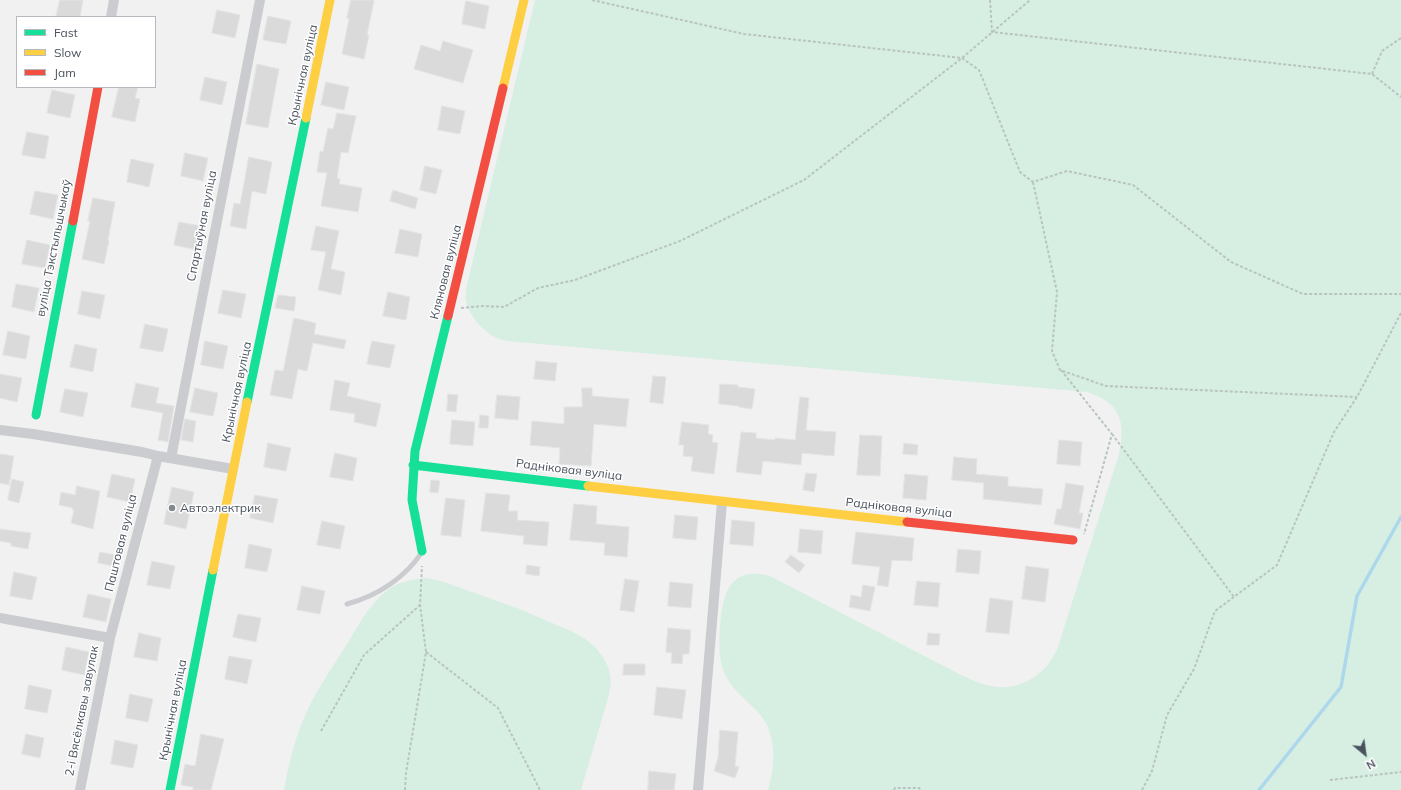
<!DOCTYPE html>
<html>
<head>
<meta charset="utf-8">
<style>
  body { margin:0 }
  #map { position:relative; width:1401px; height:790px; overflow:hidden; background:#f1f1f1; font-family:Mulish,sans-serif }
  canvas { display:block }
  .legend { position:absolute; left:16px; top:16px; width:140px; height:72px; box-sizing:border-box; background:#fff; border:1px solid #b6b9be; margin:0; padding:5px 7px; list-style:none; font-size:12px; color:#49515d }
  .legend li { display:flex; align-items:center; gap:8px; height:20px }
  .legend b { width:20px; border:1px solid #b6b9be }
  .north { position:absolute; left:1345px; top:734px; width:40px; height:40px; -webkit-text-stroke:3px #fff; paint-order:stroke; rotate:151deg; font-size:11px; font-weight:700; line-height:16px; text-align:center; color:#49515d }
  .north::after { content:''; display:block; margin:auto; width:14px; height:18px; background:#49515d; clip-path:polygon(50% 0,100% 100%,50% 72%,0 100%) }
</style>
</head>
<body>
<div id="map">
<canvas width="1401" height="790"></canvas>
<ul class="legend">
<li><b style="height:5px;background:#16e098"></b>Fast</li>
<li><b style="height:5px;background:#ffcf43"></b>Slow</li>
<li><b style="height:5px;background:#f24e42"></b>Jam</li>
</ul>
<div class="north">N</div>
</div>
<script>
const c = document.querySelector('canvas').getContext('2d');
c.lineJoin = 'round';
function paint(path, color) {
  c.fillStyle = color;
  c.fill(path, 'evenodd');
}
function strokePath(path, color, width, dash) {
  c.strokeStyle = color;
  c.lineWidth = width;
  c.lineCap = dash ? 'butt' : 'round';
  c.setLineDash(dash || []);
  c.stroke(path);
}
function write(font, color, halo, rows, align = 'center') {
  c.font = font + ' Mulish,sans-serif';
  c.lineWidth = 3;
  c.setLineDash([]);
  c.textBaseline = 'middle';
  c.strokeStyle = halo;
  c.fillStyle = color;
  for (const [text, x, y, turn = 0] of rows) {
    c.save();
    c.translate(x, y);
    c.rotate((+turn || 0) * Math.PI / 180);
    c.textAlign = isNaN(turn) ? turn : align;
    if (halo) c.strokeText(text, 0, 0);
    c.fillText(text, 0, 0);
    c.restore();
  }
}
paint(new Path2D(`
  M535 0H1401V790H768C774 769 776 748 768 727 759 707 737 697 727 678 718 662 719 646 720 628 722 595 729 565 770 576L963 676C974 681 985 686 998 687 1016 689 1039 678 1049 663 1052 659 1054 654 1057 650L1119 454C1126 422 1120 402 1087 392L517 342C512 341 506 341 502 340 485 334 470 318 466 301 465 298 466 293 466 289Z
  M427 578 441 581 517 608 571 631 584 638 595 647 603 657 609 669 611 682 609 695 581 790H284C288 767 294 742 303 720 314 693 332 668 347 644 358 626 368 606 385 592 397 582 411 579 427 578Z`), '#d7efe3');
strokePath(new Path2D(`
  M1259 790 1341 687 1357 596 1401 517`), '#add8eb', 3.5);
const building = new Path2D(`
  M60 0H83L80 17H56Z
  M351 0H374L367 35H369L364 59 342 54 349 19 347 18Z
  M466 1 489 6 485 29 462 24Z
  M217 10 240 15 235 38 212 33Z
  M268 16 291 21 286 44 263 40Z
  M443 41 473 50 463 83 414 69 421 45 440 51Z
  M257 64 279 69 268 128 246 124Z
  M205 77 227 82 222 105 200 100Z
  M326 82 349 87 344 110 321 105Z
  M119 87H138L135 98 140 99 135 122 112 117Z
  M52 90 75 95 70 118 47 113Z
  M442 106 465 111 460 134 438 130Z
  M337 113 356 116 348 153 341 152 337 178 340 179 339 184 362 188 358 212 321 206 327 173 317 172 320 151 323 152 328 128 333 129Z
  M27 132 49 136 45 159 22 155Z
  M185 153 208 158 203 181 181 176Z
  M249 157 272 162 266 194 252 191 246 229 230 226 234 203 240 204Z
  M131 159 154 164 149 187 127 182Z
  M425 166 442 170 436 194 420 190Z
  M393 190 418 198 415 209 390 201Z
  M35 191 58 195 53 219 30 214Z
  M93 198 115 202 108 240 109 241 104 264 82 259 90 221H88Z
  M179 222 201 226 197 250 174 245Z
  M316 226 339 231 331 269 345 272 341 295 318 290 326 252 311 250Z
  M400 229 422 234 418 257 395 253Z
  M27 240 50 245 45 268 22 264Z
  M16 284 39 288 34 312 12 307Z
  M223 290 246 294 241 318 218 313Z
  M82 291 105 295 100 319 78 314Z
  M388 292 410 297 406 320 383 316Z
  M278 295 296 297 294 311 275 308Z
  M294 318 316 323 314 334 346 340 344 349 313 343 307 371 298 369 292 399 270 395 275 370 283 371Z
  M145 324 168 329 163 352 140 348Z
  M8 331 30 336 26 359 3 355Z
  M205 341 228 346 223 369 201 365Z
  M372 341 395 345 390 368 367 364Z
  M75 344 97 349 93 372 70 367Z
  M536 361 557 363 555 381 534 379Z
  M0 374 22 378 17 402 0 398Z
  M653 376 666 377 663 404 650 402Z
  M335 380 350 383 347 396 381 404 376 427 354 422 355 414 330 410Z
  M136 383 159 388 156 403 174 406 168 442 158 440 163 413 131 407Z
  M720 384 738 385V387L755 389 752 409 739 407V406L719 404Z
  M195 388 218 393 213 416 190 412Z
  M582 388H592V396L629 399 626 427 594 424 591 466 559 464 560 448 530 445 532 421 564 424V407H582Z
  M65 389 88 393 83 417 60 412Z
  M448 394 458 395 456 412 447 411Z
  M497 395 520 397 518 420 495 418Z
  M800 397 809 398 806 430 836 432 834 456 802 453 801 465 763 461 761 475 736 472 741 432 756 433V438L775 440V438L795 440Z
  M480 415 489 416 488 428H479Z
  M185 419 196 421 193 442 181 440Z
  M452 420 475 422 473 446 450 444Z
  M682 422 709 425 708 434 713 435 712 442 718 443 714 474 691 471 693 457 683 456 684 445H679Z
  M860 435 882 436 880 476 857 475Z
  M1059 440 1082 442 1080 466 1057 464Z
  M268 443 291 448 286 471 264 467Z
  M904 443 918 445 917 455 903 454Z
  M335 453 357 458 353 481 330 477Z
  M0 454 14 456 9 485 0 483Z
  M954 457 977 459 976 474 1008 477V486L1043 489 1041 505 983 499 984 483 952 480Z
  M806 473 817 474 814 492 803 490Z
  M112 474 135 479 130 502 107 497Z
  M905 474 928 476 926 500 903 498Z
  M12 479 24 482 19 503 8 500Z
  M431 480 440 481 438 493 430 492Z
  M1066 483 1084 486 1079 513H1083L1080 529 1054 524 1057 509H1061Z
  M77 486 100 491 93 529 71 523 74 510H72L73 508 59 505 61 492 75 495Z
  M172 487 194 492 186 529 164 524Z
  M486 493 510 495 508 511H518L517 520 549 522 547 546 523 544 524 536 481 531Z
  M255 495 278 499 273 523 250 518Z
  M446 498 465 500 461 537 441 535Z
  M574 504 597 506 596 524 629 527 627 557 604 555 605 543 570 540Z
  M675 515 698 517 696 540 673 538Z
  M732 520 755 522 753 546 730 544Z
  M322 521 345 526 340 549 317 545Z
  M0 529 31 533 28 549 11 546V543L0 541Z
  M800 529 823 531 821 554 798 552Z
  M856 532 914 538 912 561 892 560 888 587 877 585 880 567 852 564Z
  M249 544 272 549 267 572 245 568Z
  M958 549 981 551 979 574 956 572Z
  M100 552 115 555 113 566 98 563Z
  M791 555 805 565 799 573 785 562Z
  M152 561 175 566 170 589 147 585Z
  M527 565 540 567 539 576 526 574Z
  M1026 566 1049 569 1045 602 1022 599Z
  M14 572 37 577 32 600 10 596Z
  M625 579 639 581 634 612 620 610Z
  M917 581 940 583 938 607 914 605Z
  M670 582 693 584 691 608 668 606Z
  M863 585 875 587 870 611 849 607 851 595 861 597Z
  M302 586 325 591 320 614 297 610Z
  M88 594 111 599 106 622 83 617Z
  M990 598 1013 601 1009 634 986 632Z
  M238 614 261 618 256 642 233 637Z
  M668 628 691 630 689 654H683L682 664 671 663 672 653 666 652Z
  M139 633 161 638 157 661 134 657Z
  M928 633 940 634 939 645H927Z
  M66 647 89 652 84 675 62 670Z
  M229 656 252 660 247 684 225 679Z
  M624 664H645V675H623Z
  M29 685 52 690 47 713 25 709Z
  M657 687 686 690 682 719 654 715Z
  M130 694 153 699 148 722 126 718Z
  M720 730 738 732 735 766 739 767 735 778 714 771 718 758Z
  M26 734 44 738 40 758 22 754Z
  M201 734 224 739 211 790H193V787L181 785 185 764 195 766Z
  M115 740 138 745 133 768 111 764Z
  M649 771 676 774 674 790H648Z`);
paint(building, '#dadadb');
strokePath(building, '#e2e3e4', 1);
strokePath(new Path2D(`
  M592 0 744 34 962 58 979 70 1020 172 1033 182 1067 171 1133 185 1231 262 1303 294H1401
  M990 0 992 32 1372 74 1401 97
  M1372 74 1382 51 1401 38
  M1033 182 1057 292 1052 351 1060 370 1106 386 1357 397
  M461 308 483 306 504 307 538 288 575 280 680 241 804 180 962 58 1030 0
  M1061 370 1112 434 1084 534
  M1112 434 1234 597
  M426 652 498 708 540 790
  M321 731 364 655 420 605
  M1330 780 1401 772
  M405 790 406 773 426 652 420 605 422 566
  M894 790 895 788H919L921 790
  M1142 790 1152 771 1167 715 1194 669 1215 611 1277 565 1334 432 1357 397 1401 313`), '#b9c4c1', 2, [3, 2]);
strokePath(new Path2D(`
  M347 604C377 596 405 578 422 552`), '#cbcccf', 5);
strokePath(new Path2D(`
  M111 17 114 0
  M0 430 33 434 142 452 158 456 233 469
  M171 458 260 0
  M0 618 110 638
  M80 790 110 638 158 456
  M698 790 722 502`), '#cbcccf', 10);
strokePath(new Path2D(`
  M247 402 306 118
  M36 415 73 221
  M413 465 588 486
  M422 551 412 500 415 451 448 316
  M170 790 213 570`), '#16e098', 9);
strokePath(new Path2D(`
  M503 88 524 0
  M306 118 330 0
  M588 486 907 522
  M213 570 247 402`), '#ffcf43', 9);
strokePath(new Path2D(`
  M73 221 98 87
  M448 316 503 88
  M907 522 1073 540`), '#f24e42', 9);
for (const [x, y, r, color] of [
  [172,508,4,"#848991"]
]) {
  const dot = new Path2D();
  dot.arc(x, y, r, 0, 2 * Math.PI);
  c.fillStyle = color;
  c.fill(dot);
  strokePath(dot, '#fff', 1.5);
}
write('12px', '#49515d', '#fff', [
  ["Крынічная вуліца",303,75,-78],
  ["Спартыўная вуліца",202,226,-79],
  ["вуліца Тэкстыльшчыкаў",54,248,-79],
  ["Кляновая вуліца",446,272,-76],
  ["Крынічная вуліца",237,392,-78],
  ["Радніковая вуліца",569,470,7],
  ["Радніковая вуліца",899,508,6],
  ["Паштовая вуліца",121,543,-76],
  ["Крынічная вуліца",173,710,-79],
  ["2-і Вясёлкавы завулак",82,711,-79]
]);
write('12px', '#49515d', '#fff', [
  ["Автоэлектрик",180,508]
], 'left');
</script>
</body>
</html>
